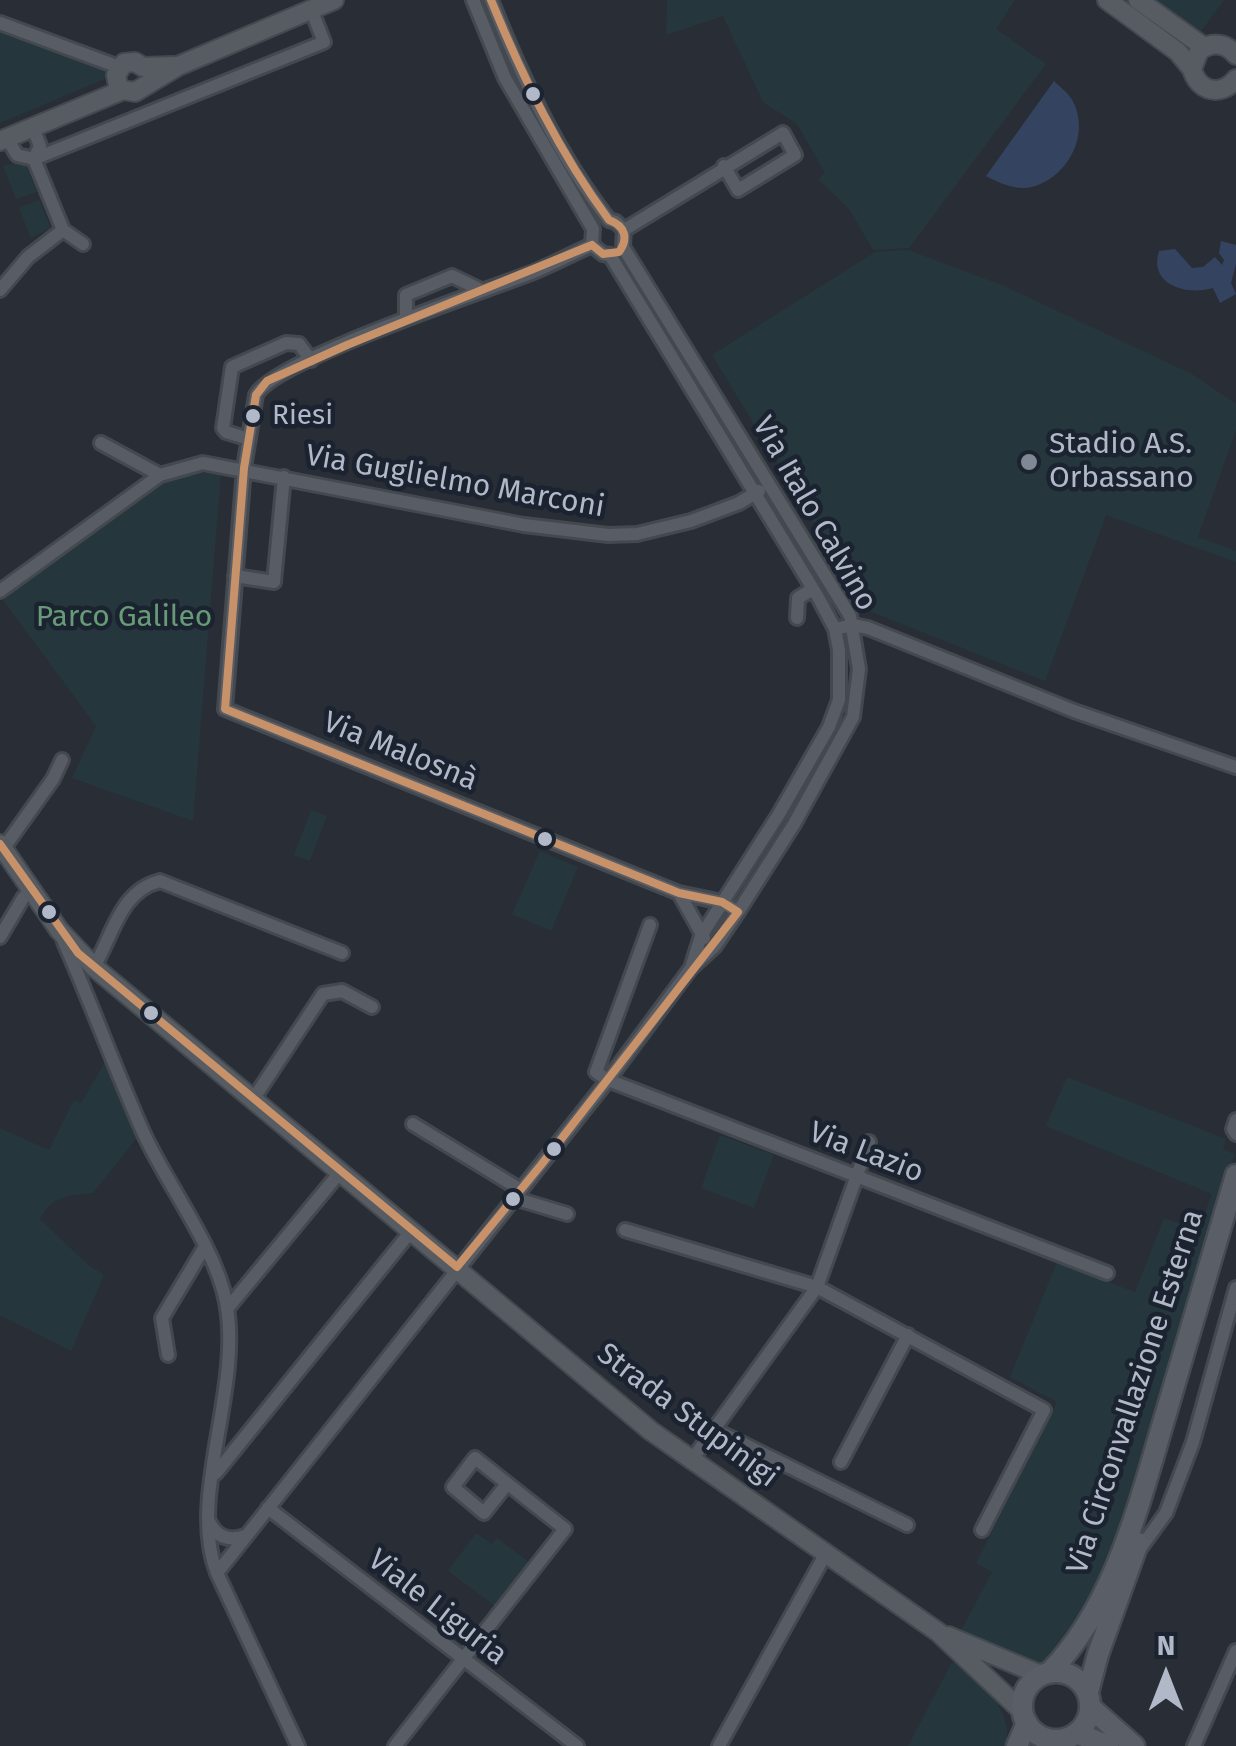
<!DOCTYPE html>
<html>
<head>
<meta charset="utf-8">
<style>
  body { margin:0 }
  #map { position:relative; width:1236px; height:1746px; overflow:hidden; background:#282d36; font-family:"Fira Sans",sans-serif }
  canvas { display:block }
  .north { position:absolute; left:1116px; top:1626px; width:100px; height:100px; -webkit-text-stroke:8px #1b2331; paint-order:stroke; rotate:0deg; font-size:28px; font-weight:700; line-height:40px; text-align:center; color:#b1b9c8 }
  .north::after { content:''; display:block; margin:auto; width:35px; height:45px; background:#b1b9c8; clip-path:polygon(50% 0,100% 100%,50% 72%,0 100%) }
</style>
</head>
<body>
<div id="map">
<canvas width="1236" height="1746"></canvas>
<div class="north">N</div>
</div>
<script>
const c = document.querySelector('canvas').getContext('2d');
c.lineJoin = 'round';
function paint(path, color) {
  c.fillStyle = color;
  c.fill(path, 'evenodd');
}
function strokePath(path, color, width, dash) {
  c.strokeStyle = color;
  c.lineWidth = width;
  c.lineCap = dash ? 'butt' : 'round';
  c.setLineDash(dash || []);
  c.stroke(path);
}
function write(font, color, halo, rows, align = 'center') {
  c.font = font + ' "Fira Sans",sans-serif';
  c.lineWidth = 9;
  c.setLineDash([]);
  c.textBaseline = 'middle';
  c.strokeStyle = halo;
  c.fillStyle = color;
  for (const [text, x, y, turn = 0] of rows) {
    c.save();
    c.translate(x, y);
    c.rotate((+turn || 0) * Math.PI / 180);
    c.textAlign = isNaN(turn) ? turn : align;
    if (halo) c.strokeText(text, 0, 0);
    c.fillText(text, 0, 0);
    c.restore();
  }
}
paint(new Path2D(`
  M667 0H1015L996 29 1046 64 909 248 873 250 849 209 818 179 825 173 797 124 763 102 723 16 666 35Z
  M1143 0H1224L1196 38Z
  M0 31 102 66 107 78 0 123Z
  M14 163 26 165 37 192 16 199 3 166Z
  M39 200 51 228 31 238 19 208Z
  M908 250 1002 285 1192 374 1236 404V430L1198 537 1236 551V562L1106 515 1045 681 867 610 712 355 875 252Z
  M204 473H221L193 821 72 778 96 726 3 600 154 488 177 477Z
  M311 810 327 816 310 861 294 855Z
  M540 851 578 867 551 931 512 914Z
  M109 1055 140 1134 93 1193C69 1195 51 1196 40 1219L87 1264 104 1275 71 1351 0 1315V1128L49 1150 74 1100 81 1103Z
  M1067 1077 1226 1139 1223 1150 1235 1154C1209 1244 1118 1617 1052 1658 1026 1673 984 1644 960 1633L992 1572 976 1563 1057 1402 1010 1377 1057 1262 1135 1292 1164 1218 1198 1230 1212 1194 1046 1126Z
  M720 1135 774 1155 754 1208 701 1188Z
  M476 1533 492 1544 497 1538 529 1562 495 1606 448 1571Z
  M952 1662C982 1682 1012 1707 1007 1746H908Z`), '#25373c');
paint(new Path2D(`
  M1054 81C1059 86 1067 92 1071 98 1092 132 1069 177 1032 187 1017 191 999 183 986 176Z
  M1221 241 1236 245V264L1231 283 1236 294 1220 303 1213 288C1187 296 1148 285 1159 251L1175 249 1192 268 1203 267 1215 257 1222 265 1224 260 1219 253Z`), '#344460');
const street = new Path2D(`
  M473 0 505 78 593 229 592 245
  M491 0C521 76 558 155 609 220L616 222 624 230
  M0 23 119 67
  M7 138 17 155 34 159 40 146 33 128
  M624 230 783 133 795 155 738 190 724 166
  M83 244 63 230 34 159 324 42 311 9
  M592 245C574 253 555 263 536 271 489 290 274 360 256 395L244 468 225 709 679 893 722 902 738 912
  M592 245 603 254 610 255 818 597 835 629 839 650V700L829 727 779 814 701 936 692 965
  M0 290 28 257 63 230
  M406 319V295L452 276 481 290
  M249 439 226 432 223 428 232 367 286 343 299 344 311 360
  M101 443 160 475
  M235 576 274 582 284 477
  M0 591 160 475 203 463 524 525 608 535 637 534 691 521 739 503 759 491
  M797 618 798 598 813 589
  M835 629 853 625 868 628 1074 711 1236 767
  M3 849 53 779 62 760
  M679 893 704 938
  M650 925 596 1072 608 1080 1107 1273
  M0 937 23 898 33 889
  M64 942C92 1005 115 1069 143 1132 166 1183 216 1248 226 1302 243 1389 187 1497 217 1573L298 1746
  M94 967C113 935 120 891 160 881L342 953
  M254 1098 323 994 342 991 372 1007
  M1236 1120 1233 1129 1236 1134
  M413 1124 521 1190
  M514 1198 567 1214
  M625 1230 817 1287 1044 1410 982 1530
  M227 1309 341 1171
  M168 1355 162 1318 204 1248
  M715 1430 907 1525
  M691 1461 817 1287 869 1142
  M841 1462 908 1335
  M216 1473 412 1230
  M268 1508 577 1746
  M208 1519C215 1537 228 1542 245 1536
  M1139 1550 1166 1513 1193 1442 1236 1288
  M217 1573 608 1080 691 968 715 946 738 912 794 824 853 717 859 669 850 616 623 247 624 230
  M395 1746 565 1529 475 1458 453 1487 484 1513 507 1484
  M719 1746 825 1555
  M1194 1746 1236 1651`);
const secondary = new Path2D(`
  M1107 0 1178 52 1192 69
  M1138 0 1204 47
  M1236 55C1226 43 1212 41 1199 51L1192 69C1198 92 1221 97 1236 79
  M123 90 118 85 116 75 124 63 135 62 143 67 174 66
  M0 141 123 90 135 92 178 66 334 0
  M0 844 59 930 94 967 651 1431 938 1632 1022 1711
  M948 1636 1041 1675`);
const primary = new Path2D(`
  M1050 1672C1117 1603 1140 1499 1167 1410 1190 1332 1213 1254 1236 1175
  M1022 1706a34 34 0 1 1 68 0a34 34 0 1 1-68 0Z
  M1088 1692 1098 1654 1138 1543
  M1090 1707 1134 1746
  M1077 1733 1108 1746
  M1017 1746 1027 1723`);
strokePath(street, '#44484f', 18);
strokePath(secondary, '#44484f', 22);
strokePath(primary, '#454a53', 25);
strokePath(street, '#585c64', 12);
strokePath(secondary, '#575b62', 18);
strokePath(primary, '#5a5e66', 20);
strokePath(new Path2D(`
  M491 0C523 78 559 152 609 220 625 226 629 238 619 252L603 254 592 245
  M0 844 78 953 457 1267 541 1165 738 912 722 902 679 893 225 709 244 468 256 395 267 381 347 345 592 245`), '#c7916a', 8);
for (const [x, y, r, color] of [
  [533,94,9,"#b1b9c8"],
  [253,416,9,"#b1b9c8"],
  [1029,462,10,"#818895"],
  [545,839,9,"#b1b9c8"],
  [49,912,9,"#b1b9c8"],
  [151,1013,9,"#b1b9c8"],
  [554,1149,9,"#b1b9c8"],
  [513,1199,9,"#b1b9c8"]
]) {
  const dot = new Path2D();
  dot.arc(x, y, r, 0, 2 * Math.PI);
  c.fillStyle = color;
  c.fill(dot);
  strokePath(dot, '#1b2331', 4);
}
write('28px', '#b1b9c8', '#1b2331', [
  ["Riesi",272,416]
], 'left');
write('30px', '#b1b9c8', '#1b2331', [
  ["Stadio A.S.",1049,445],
  ["Orbassano",1049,479]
], 'left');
write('30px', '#b1b9c8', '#1b2331', [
  ["Via Guglielmo Marconi",455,482,10],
  ["Via Italo Calvino",814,514,60],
  ["Via Malosnà",400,752,22],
  ["Via Lazio",866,1153,21],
  ["Via Circonvallazione Esterna",1136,1392,-72],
  ["Strada Stupinigi",687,1416,37],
  ["Viale Liguria",437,1608,38]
]);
write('30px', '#679a76', '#1b2331', [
  ["Parco Galileo",124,618]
]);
</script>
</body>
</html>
